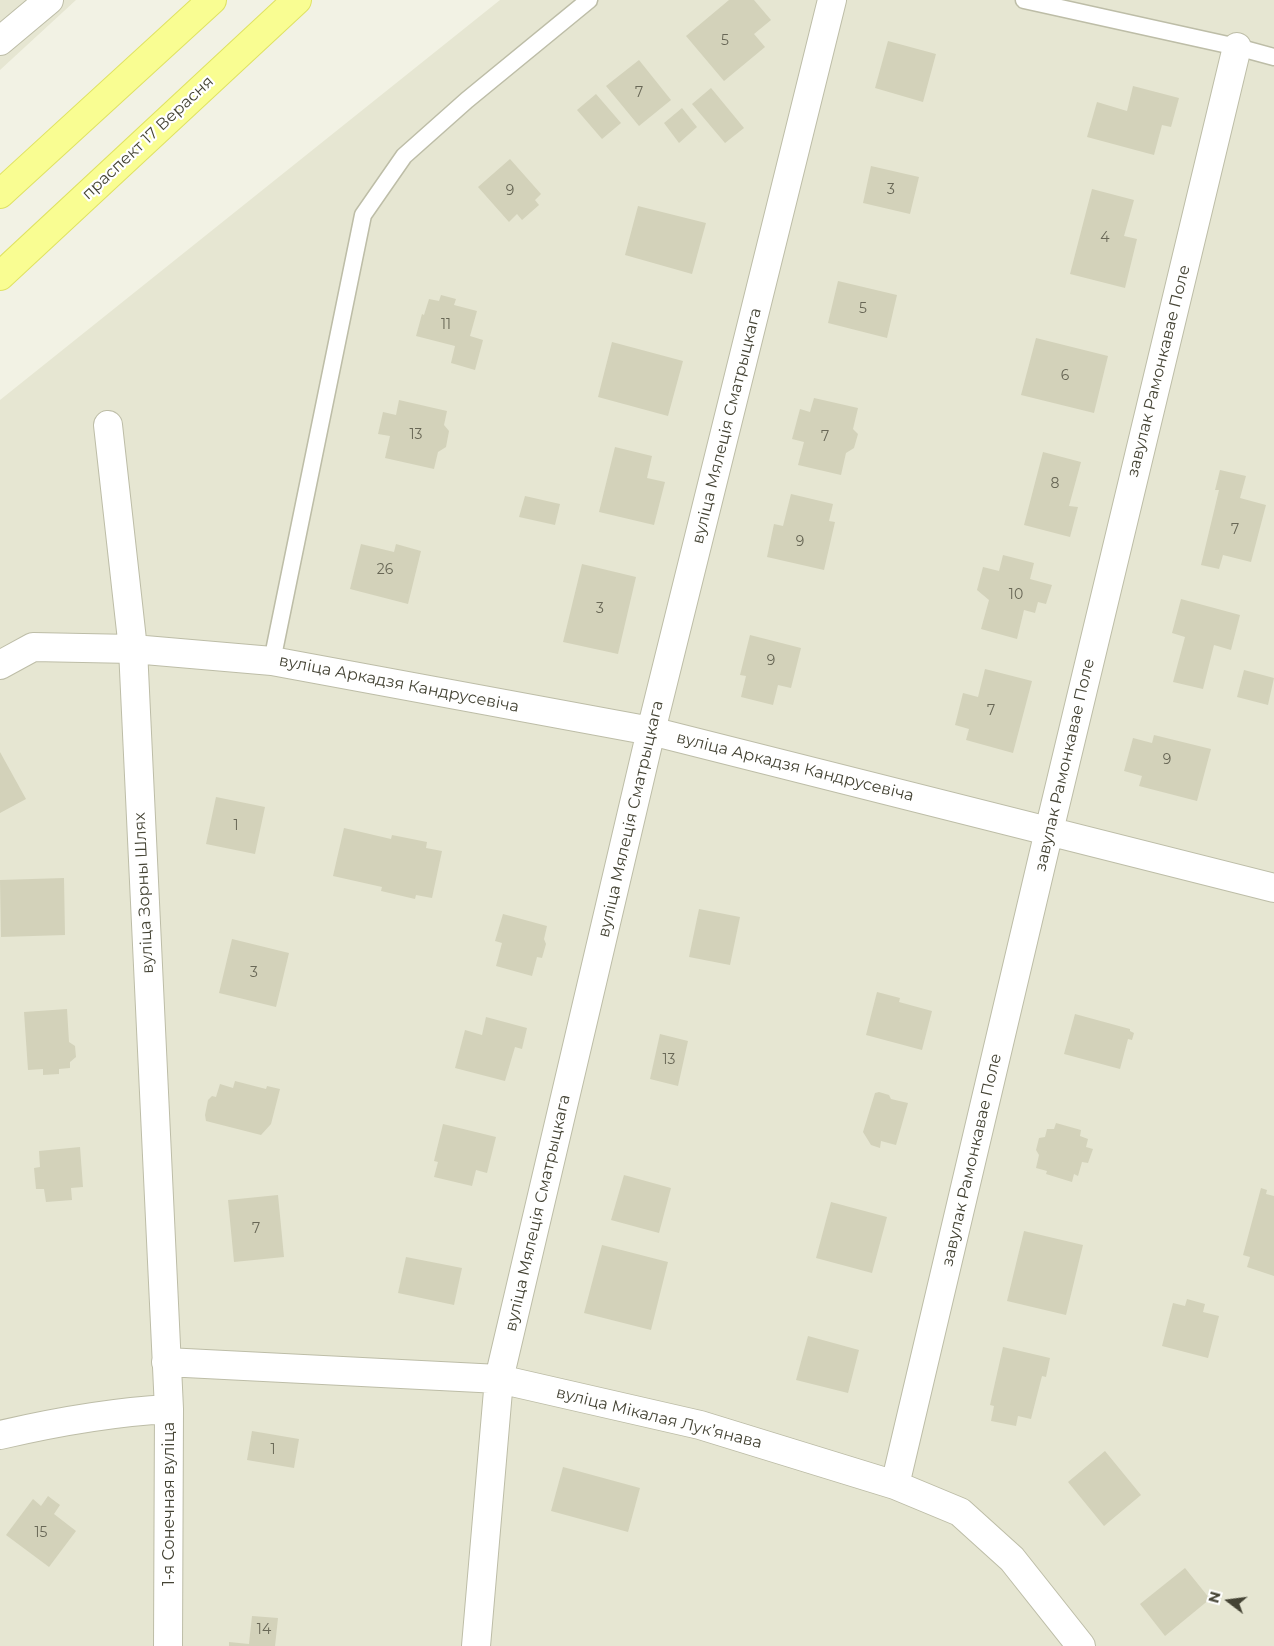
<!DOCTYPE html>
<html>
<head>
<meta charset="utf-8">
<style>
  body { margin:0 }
  #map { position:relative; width:1274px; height:1646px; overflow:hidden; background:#f2f2e4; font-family:Montserrat,sans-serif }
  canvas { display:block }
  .north { position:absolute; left:1204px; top:1576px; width:50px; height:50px; -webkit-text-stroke:4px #fff; paint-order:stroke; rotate:285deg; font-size:14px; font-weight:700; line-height:20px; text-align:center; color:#444334 }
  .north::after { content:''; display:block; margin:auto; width:18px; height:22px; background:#444334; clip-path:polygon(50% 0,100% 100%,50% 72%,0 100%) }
</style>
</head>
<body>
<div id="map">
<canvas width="1274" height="1646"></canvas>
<div class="north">N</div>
</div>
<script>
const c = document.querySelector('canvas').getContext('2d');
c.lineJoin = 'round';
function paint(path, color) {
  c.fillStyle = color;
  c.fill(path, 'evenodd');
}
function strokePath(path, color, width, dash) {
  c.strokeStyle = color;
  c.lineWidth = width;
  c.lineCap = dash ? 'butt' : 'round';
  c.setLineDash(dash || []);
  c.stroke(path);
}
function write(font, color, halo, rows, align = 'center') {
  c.font = font + ' Montserrat,sans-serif';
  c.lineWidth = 4.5;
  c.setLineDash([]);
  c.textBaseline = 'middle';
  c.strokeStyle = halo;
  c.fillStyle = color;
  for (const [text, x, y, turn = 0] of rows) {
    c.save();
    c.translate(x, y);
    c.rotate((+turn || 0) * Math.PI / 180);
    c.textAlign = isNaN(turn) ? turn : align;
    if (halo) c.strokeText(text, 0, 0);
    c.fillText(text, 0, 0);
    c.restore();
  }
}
paint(new Path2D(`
  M0 0H76L0 70Z
  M500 0H1274V1646H0V400Z`), '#e6e6d2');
paint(new Path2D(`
  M729 0H754L771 20 754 34 765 47 724 81 686 36Z
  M888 41 936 54 923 102 875 88Z
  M639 60 671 100 639 126 606 86Z
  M1133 86 1179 98 1171 127 1162 125 1154 155 1087 137 1097 102 1127 111Z
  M711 88 744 128 725 143 692 104Z
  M596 94 621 123 602 139 577 110Z
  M682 108 697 127 679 143 664 123Z
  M510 159 541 194 535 200 539 205 522 220 517 214 509 222 478 187Z
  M871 166 919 177 910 214 863 203Z
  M1092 189 1134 200 1124 236 1137 239 1125 288 1070 274Z
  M638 206 706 223 692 274 625 255Z
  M838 281 897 295 887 338 828 323Z
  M441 295 456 299 454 305 477 311 470 336 483 340 475 370 451 363 455 346 416 336 422 314 424 315 429 299 439 301Z
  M1036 338 1108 356 1094 413 1021 395Z
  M612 342 683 361 668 416 598 397Z
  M814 398 858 408 853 429 858 434 854 448 846 453 841 475 798 465 804 442 792 439 800 409 810 412Z
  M399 400 447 411 444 425 449 431 446 447 438 452 434 469 385 458 390 436 378 434 383 412 396 415Z
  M615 447 652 456 647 478 665 482 654 525 599 512Z
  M1043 452 1081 462 1069 506 1078 507 1070 537 1024 525Z
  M1220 470 1246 476 1240 498 1266 505 1251 562 1223 555 1219 569 1201 565 1219 490H1215Z
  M791 494 833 504 829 521 835 522 824 570 767 557 774 524 783 526Z
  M525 496 560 504 555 525 519 517Z
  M361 544 394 552 396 544 421 551 408 604 350 589Z
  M1003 555 1034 563 1030 579 1052 585 1046 604 1038 602 1035 613 1024 610 1017 639 981 629 989 600 977 590 983 567 999 571Z
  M582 564 636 577 618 654 563 642Z
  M1181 599 1240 615 1231 650 1214 645 1203 689 1173 682 1185 637 1172 633Z
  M750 635 801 648 791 688 778 685 773 705 741 697 746 676 740 675Z
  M985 669 1032 681 1013 753 966 740 969 729 955 725 963 693 978 697Z
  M1244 670 1274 678 1268 705 1237 697Z
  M1154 735 1211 749 1197 801 1139 786 1142 776 1124 771 1133 738 1152 743Z
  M0 752 26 799 0 813Z
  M216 797 265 807 255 854 206 844Z
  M344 828 391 839 392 835 427 842 426 848 442 851 432 898 416 895 415 899 381 891 382 887 333 876Z
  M64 878 65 935 1 937 0 880Z
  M699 909 740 917 730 965 689 957Z
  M503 914 547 926 544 939 546 944 542 958 537 957 532 976 496 966 502 943 495 941Z
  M232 939 289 953 276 1007 219 993Z
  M877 992 900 998 899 1002 932 1011 922 1050 866 1035Z
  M67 1009 69 1042 75 1046 76 1057 70 1062V1068L59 1069V1074L43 1075V1069L28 1070 24 1012Z
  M1075 1014 1130 1029V1031L1134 1033 1132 1040 1128 1039 1120 1069 1064 1054Z
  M486 1017 527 1028 522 1049 515 1047 505 1081 455 1068 465 1030 482 1035Z
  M660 1034 688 1041 678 1086 650 1079Z
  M235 1081 266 1089 267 1086 280 1089 271 1124 261 1135 206 1121 205 1115 208 1100 212 1096 216 1097 220 1084 233 1088Z
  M879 1092 889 1095 891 1099 908 1103 896 1145 881 1141 880 1148 871 1145 863 1132 875 1093Z
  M1056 1123 1081 1130 1080 1136 1088 1139 1086 1147 1093 1149 1088 1163 1082 1162 1078 1176 1074 1174 1072 1182 1046 1174 1047 1171 1036 1168 1039 1155 1036 1150 1039 1138 1045 1137 1047 1129H1054Z
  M443 1124 496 1137 487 1173 476 1170 472 1186 434 1177 438 1162 434 1161Z
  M80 1147 83 1187 71 1188 72 1200 46 1202 44 1189H36L34 1168 40 1167 39 1151Z
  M624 1175 671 1188 659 1233 611 1220Z
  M1261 1188 1267 1190 1266 1194 1274 1196V1276L1247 1267 1250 1257 1243 1255Z
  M278 1195 284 1257 234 1262 228 1200Z
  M831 1202 887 1217 872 1273 816 1258Z
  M1024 1231 1083 1245 1066 1315 1007 1301Z
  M602 1245 668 1262 651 1330 584 1313Z
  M406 1257 462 1268 454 1305 398 1293Z
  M1187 1299 1205 1304 1203 1312 1219 1316 1208 1358 1162 1346 1173 1303 1185 1306Z
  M808 1336 859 1350 848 1393 796 1380Z
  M1003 1347 1050 1358 1046 1377 1042 1376 1031 1419 1018 1416 1016 1426 991 1421 994 1406 990 1405Z
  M252 1431 299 1439 294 1468 247 1460Z
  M1105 1451 1141 1495 1104 1526 1068 1482Z
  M563 1467 640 1488 628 1532 551 1511Z
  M48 1496 60 1505 54 1514 76 1531 49 1567 6 1535 33 1499 41 1506Z
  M1185 1568 1210 1599 1165 1636 1140 1604Z
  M252 1616 278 1618 275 1646H229V1642L249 1644Z`), '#d3d2ba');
const service = new Path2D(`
  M1024 0 1237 47 1274 57
  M272 661 363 215 404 156 467 100 589 0`);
const minor = new Path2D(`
  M0 41 49 0
  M108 425 133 649 169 1409 168 1646
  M0 665 33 647 133 649 272 661 651 731 1274 888
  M166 1362 499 1379 700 1425 895 1485 960 1512 1012 1559 1081 1646
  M0 1435C56 1422 112 1412 169 1409
  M895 1485 1049 831 1237 47
  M476 1646 499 1379 651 731 832 0`);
const primary = new Path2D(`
  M0 194 212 0
  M0 276 297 0`);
strokePath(service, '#bdbda7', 19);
strokePath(minor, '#bdbda7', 30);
strokePath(primary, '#dfe262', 30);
strokePath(service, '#fff', 16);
strokePath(minor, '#fff', 28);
strokePath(primary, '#f9fd92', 28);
write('14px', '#686756', null, [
  ["5",725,41],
  ["7",639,93],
  ["3",891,190],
  ["9",510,191],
  ["4",1105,238],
  ["5",863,309],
  ["11",446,325],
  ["6",1065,376],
  ["13",416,435],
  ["7",825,437],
  ["8",1055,484],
  ["7",1235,530],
  ["9",800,542],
  ["26",385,570],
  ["10",1016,595],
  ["3",600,609],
  ["9",771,661],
  ["7",991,711],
  ["9",1167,760],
  ["1",236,826],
  ["3",254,973],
  ["13",669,1060],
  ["7",256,1229],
  ["1",273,1450],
  ["15",41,1533],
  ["14",264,1630]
]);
write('16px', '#444334', '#fff', [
  ["праспект 17 Верасня",148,138,-43],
  ["завулак Рамонкавае Поле",1159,371,-76],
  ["вуліца Мялеція Сматрыцкага",727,426,-76],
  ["вуліца Аркадзя Кандрусевіча",399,684,11],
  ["завулак Рамонкавае Поле",1065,765,-77],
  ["вуліца Аркадзя Кандрусевіча",795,767,14],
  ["вуліца Мялеція Сматрыцкага",631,819,-77],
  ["вуліца Зорны Шлях",144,893,-93],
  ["завулак Рамонкавае Поле",972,1160,-77],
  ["вуліца Мялеція Сматрыцкага",538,1213,-77],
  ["вуліца Мікалая Лукʼянава",659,1418,14],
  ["1-я Сонечная вуліца",169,1504,-90]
]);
</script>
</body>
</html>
